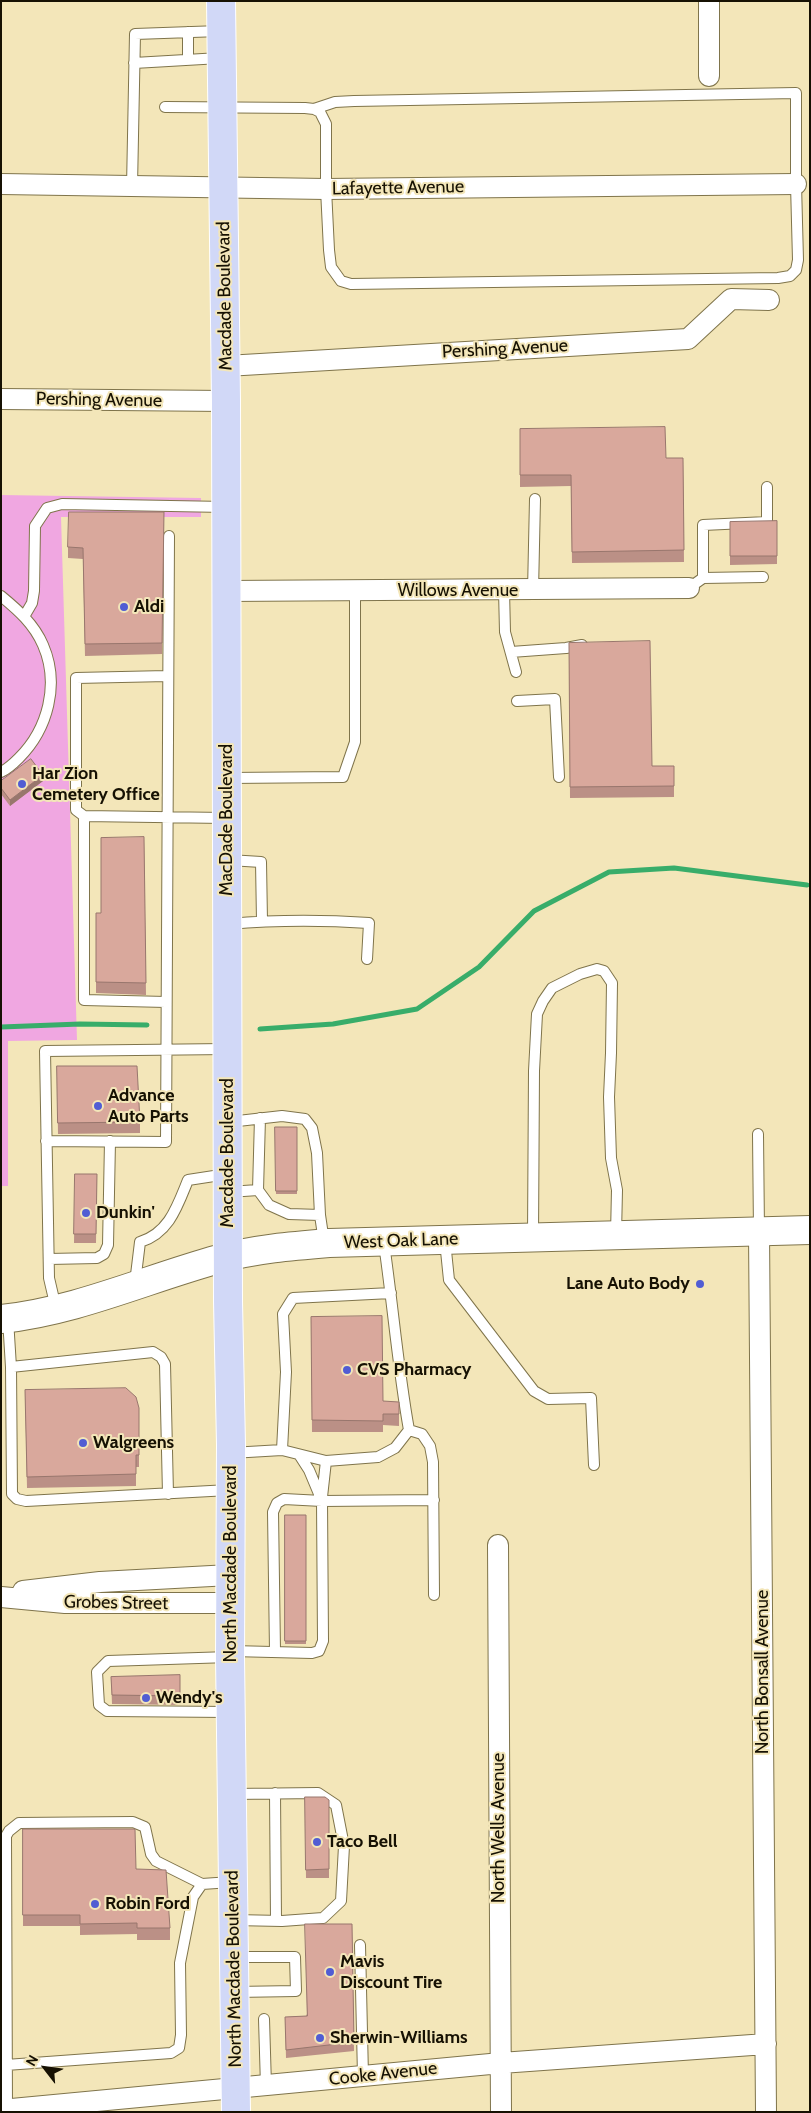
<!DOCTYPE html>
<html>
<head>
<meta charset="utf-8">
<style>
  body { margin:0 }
  #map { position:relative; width:811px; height:2113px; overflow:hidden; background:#f3e6b9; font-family:Cabin,sans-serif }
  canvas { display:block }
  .frame { position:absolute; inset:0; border:2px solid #161103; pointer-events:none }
  .north { position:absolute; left:20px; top:2043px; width:50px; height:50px; -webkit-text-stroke:4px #f3e6b9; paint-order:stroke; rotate:300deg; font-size:14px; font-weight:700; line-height:20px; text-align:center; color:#161103 }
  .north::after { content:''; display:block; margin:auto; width:18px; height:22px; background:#161103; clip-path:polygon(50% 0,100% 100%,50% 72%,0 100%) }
</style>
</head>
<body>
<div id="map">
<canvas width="811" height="2113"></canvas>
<div class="frame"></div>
<div class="north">N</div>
</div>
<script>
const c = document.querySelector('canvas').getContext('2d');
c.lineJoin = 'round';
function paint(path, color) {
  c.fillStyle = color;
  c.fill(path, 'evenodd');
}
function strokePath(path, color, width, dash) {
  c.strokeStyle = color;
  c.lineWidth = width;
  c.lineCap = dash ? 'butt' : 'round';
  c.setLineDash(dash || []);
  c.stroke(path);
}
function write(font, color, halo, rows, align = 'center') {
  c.font = font + ' Cabin,sans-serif';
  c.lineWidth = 4;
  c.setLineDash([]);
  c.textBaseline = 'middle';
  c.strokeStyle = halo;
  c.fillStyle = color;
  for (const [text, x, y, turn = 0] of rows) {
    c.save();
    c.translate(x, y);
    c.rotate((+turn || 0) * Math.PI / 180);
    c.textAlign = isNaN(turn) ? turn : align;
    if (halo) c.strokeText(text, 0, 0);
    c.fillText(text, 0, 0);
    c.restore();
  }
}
paint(new Path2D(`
  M1 495 201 498V517H61L77 1040 8 1041V1186H1Z`), '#f0a7e1');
strokePath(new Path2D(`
  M1 1027 80 1024 147 1025
  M260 1029 333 1024 417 1009 479 967 534 911 609 872 674 868 807 885`), '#38ad6a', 5);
const lane = new Path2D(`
  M188 60V32
  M134 63 220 58
  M165 107 305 108 314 109 320 112 326 124V189L329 250 331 267 341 281 351 284 778 278 790 276 796 270 798 260 796 184V93L354 101 335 102 314 109
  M132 187 135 34 220 31
  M703 578 763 577
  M689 588 703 578V525L767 522V487
  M504 590 505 632 516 672
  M533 591 535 499
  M1 596C18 610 34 624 43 645 60 684 48 729 19 758 13 764 8 769 1 772
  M25 615 32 603 34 591 35 526 47 508 62 504 225 507
  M511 652 566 648 582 645
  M517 701 555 699 559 777
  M228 778 343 777 355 742V591
  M84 816 76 810V678L167 676
  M229 860 261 862 262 921
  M229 924C275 920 322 920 369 923L367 959
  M166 1002 84 1000V816L225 818
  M260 1118 258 1190 269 1205 289 1214 320 1215
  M229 1122 282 1116 305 1119 312 1128 317 1153 320 1215 324 1242
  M758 1134 759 1231
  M46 1141 166 1142 169 536
  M229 1192 258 1190
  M533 1236 534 1071 537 1014 543 1001 552 988 580 974 597 969 604 971 612 983 611 1053 609 1097 611 1158 617 1190 616 1234
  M445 1241 449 1280 534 1391 548 1399 591 1398 594 1465
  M49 1259 97 1258 104 1254 108 1245 110 1141
  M135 1283 140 1242C169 1233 177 1207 188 1180L227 1174
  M56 1308 49 1278 45 1051 227 1049
  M8 1319 11 1367 12 1494 17 1499 26 1501 229 1490
  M11 1367 153 1352 161 1357 165 1364 168 1494
  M409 1430 422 1434 430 1446 433 1462 434 1595
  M282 1450 286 1372 283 1314 293 1298 391 1293
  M231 1453 282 1450 326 1461 378 1457 395 1448 409 1430C398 1369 393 1306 384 1244
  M300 1456 309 1470 322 1501
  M322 1497 326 1461
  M322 1501 434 1500
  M232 1651 312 1653 319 1651 323 1641 322 1501 284 1499 277 1503 273 1512 275 1651
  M229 1712 107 1711 99 1705 97 1672 108 1661 229 1657
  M275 1793 276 1921
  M233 1794 318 1793 336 1805 344 1846 341 1901 323 1918 282 1921 234 1920
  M360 1945 363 2076
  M235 1992 296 1991 295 1957H235
  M264 2019 266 2086
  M6 2065 171 2053 179 2048 181 2035 180 1963 193 1897 202 1884
  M7 2109 6 1836 9 1831 19 1823 133 1822 145 1827 151 1854 156 1861 202 1884 231 1882`);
const street = new Path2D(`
  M709 1V76
  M1 184 326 189 796 184
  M226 366 688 339 731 299 769 300
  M1 399 226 401
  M226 591 689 588
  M759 1232 766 2112
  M498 1545 501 2112
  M23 1591 100 1582 230 1575
  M1 1597 65 1603H231
  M1 2110 501 2063 766 2044`);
const secondary = new Path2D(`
  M1 1319C77 1311 146 1279 219 1259 255 1249 292 1246 329 1243L810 1230`);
const primary = new Path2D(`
  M221 1 226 401 228 1301 231 1445 230 1657 236 2112`);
strokePath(lane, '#7f744b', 12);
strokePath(street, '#7f744b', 22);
strokePath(secondary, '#7f744b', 30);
strokePath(primary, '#fff', 30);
strokePath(lane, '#fff', 10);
strokePath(street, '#fff', 20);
strokePath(secondary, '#fff', 28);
strokePath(primary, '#d1d8f7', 28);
paint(new Path2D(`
  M520 429 666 458H683L684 562 572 563 571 486 520 487Z
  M164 512 162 654 85 656 83 559 68 558V547Z
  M777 521V564L730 565V522Z
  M569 643 652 766H674V797L570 798Z
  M1 781H43L10 806 1 794Z
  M144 837 146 995 96 993V913H101Z
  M57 1066 140 1122V1133L58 1134Z
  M275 1127H297V1194H276Z
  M75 1174H97L96 1243H74Z
  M311 1317 383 1401 399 1413V1426L383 1425V1432H312Z
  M25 1390 139 1408V1467H136V1486L27 1488Z
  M285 1515H306V1644H285Z
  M180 1675V1705L112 1704 111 1677Z
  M305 1797 329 1800V1878H306Z
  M23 1829 136 1869 170 1928V1940H137V1934L80 1935V1926H23Z
  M352 1924 354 2051 286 2058 285 2017 306 2016Z`), '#bb9086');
paint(new Path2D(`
  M43 775V781L10 806V800Z`), '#98766d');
const building = new Path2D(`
  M665 427 666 458H683L684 550 572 552 571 475H520V429Z
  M69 512H164L162 643 85 644 83 548 68 547Z
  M777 521V556H730V522Z
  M650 641 652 766H674V786L570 787 569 643Z
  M31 759 43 775 10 800 1 788V781Z
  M144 837 146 983 96 982V913H101V838Z
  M57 1066H137L140 1122 58 1123Z
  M275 1127H297V1191H276Z
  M75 1174H97L96 1234H74Z
  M382 1316 383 1401 399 1402V1414H383V1421L312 1420 311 1317Z
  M126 1388 136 1397 139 1408V1455H136V1474L27 1477 25 1390Z
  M285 1515H306V1641H285Z
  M180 1675V1696L112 1695 111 1677Z
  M305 1797H325L329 1800V1869L306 1870Z
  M23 1829H135L136 1869 166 1870 170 1928H137V1923L80 1924V1915H23Z
  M305 1924H352L354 2042 286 2050 285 2017 307 2016Z`);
paint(building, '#d9a89c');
strokePath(building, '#98766d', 1);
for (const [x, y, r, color] of [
  [124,607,5,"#515dd3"],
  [22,784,5,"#515dd3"],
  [98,1106,5,"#515dd3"],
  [86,1213,5,"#515dd3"],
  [700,1284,5,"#515dd3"],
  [347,1370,5,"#515dd3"],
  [83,1443,5,"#515dd3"],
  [146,1698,5,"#515dd3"],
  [317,1842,5,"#515dd3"],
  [95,1904,5,"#515dd3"],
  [330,1972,5,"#515dd3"],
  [320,2038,5,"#515dd3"]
]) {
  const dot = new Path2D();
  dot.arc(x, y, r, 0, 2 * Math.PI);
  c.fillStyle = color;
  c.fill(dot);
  strokePath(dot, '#f3e6b9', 2);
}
write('18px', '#161103', '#f3e6b9', [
  ["Lafayette Avenue",398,188,-1],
  ["Macdade Boulevard",225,296,-91],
  ["Pershing Avenue",505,349,-3],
  ["Pershing Avenue",99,400,1],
  ["Willows Avenue",458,591],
  ["MacDade Boulevard",227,820,-90],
  ["Macdade Boulevard",228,1153,-90],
  ["West Oak Lane",401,1241,-2],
  ["North Macdade Boulevard",231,1564,-90],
  ["Grobes Street",116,1603,1],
  ["North Bonsall Avenue",763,1672,-90],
  ["North Wells Avenue",499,1828,-90],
  ["North Macdade Boulevard",234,1969,-91],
  ["Cooke Avenue",383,2074,-6]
]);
write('bold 18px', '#161103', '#f3e6b9', [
  ["Aldi",134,607],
  ["Har Zion",32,774],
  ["Cemetery Office",32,795],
  ["Advance",108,1096],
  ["Auto Parts",108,1117],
  ["Dunkin'",96,1213],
  ["Lane Auto Body",690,1284,"right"],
  ["CVS Pharmacy",357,1370],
  ["Walgreens",93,1443],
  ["Wendy's",156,1698],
  ["Taco Bell",327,1842],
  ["Robin Ford",105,1904],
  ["Mavis",340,1962],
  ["Discount Tire",340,1983],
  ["Sherwin-Williams",330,2038]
], 'left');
</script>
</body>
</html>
